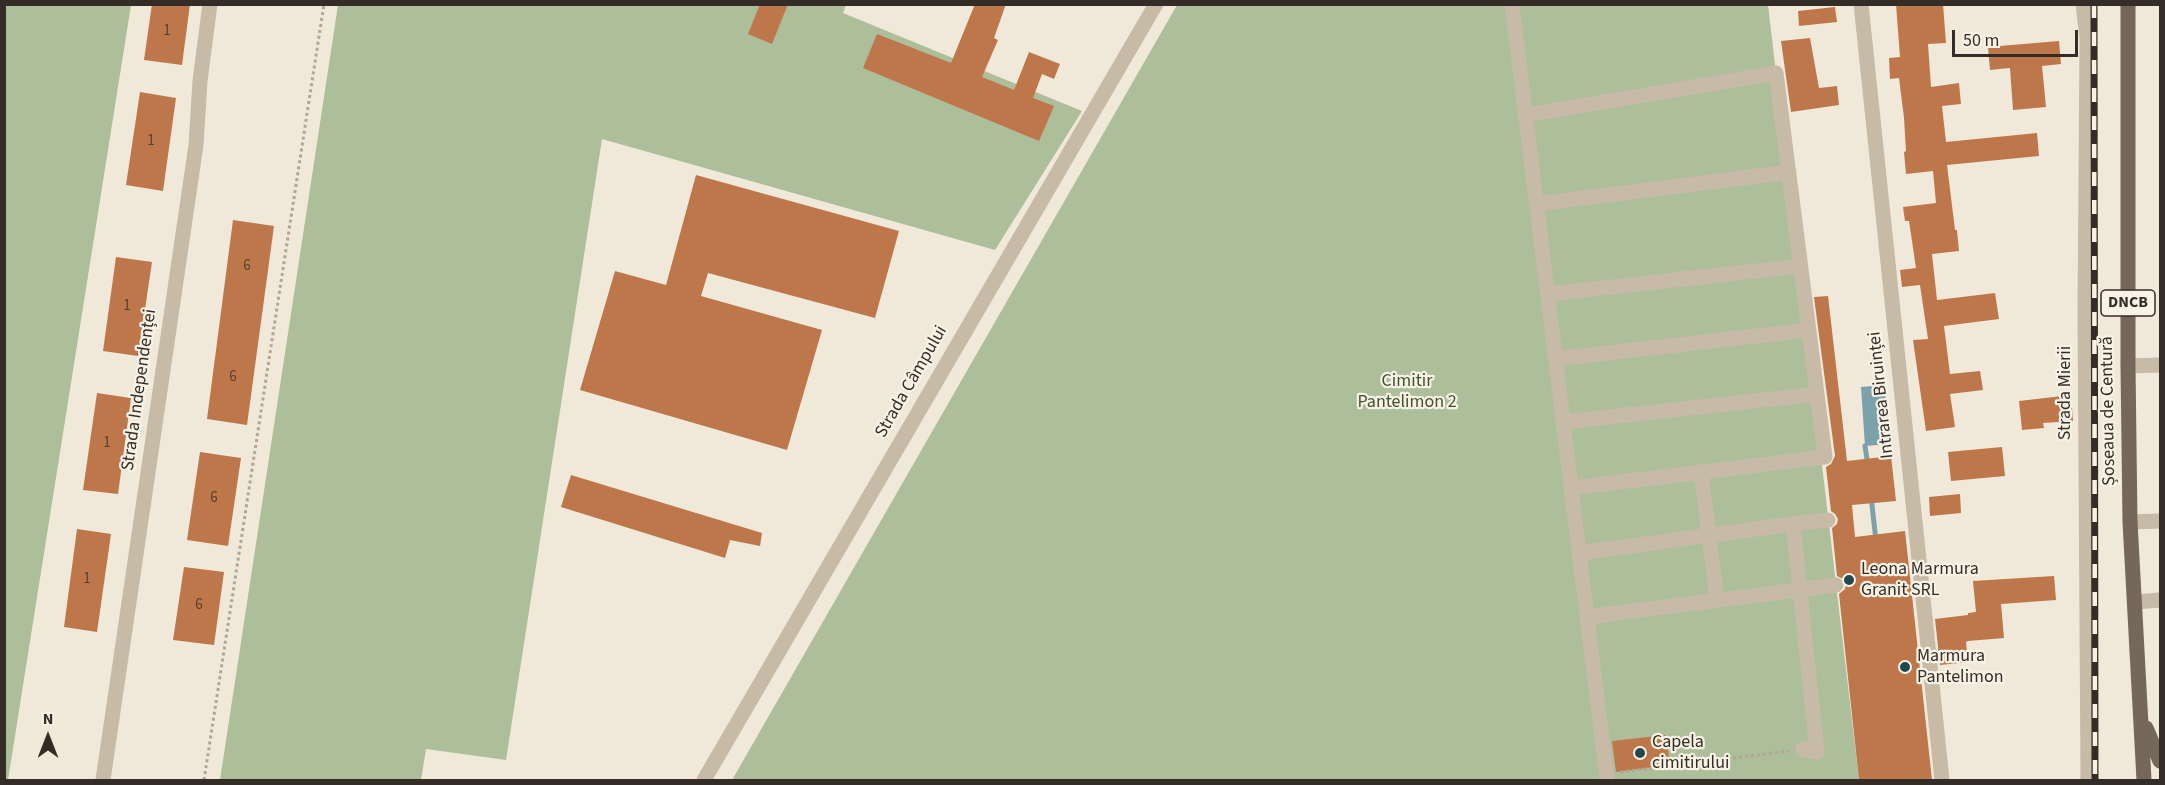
<!DOCTYPE html>
<html>
<head>
<meta charset="utf-8">
<style>
  body { margin:0 }
  #map { position:relative; width:2165px; height:785px; overflow:hidden; background:#f0e9da; font-family:"Source Sans 3",sans-serif }
  canvas { display:block }
  .frame { position:absolute; inset:0; border:6px solid #342d27; pointer-events:none }
  .north { position:absolute; left:18px; top:707px; width:60px; height:60px; -webkit-text-stroke:4px #f8f2e6; paint-order:stroke; rotate:0deg; font-size:16px; font-weight:700; line-height:24px; text-align:center; color:#342d27 }
  .north::after { content:''; display:block; margin:auto; width:21px; height:27px; background:#342d27; clip-path:polygon(50% 0,100% 100%,50% 72%,0 100%) }
  .scale { position:absolute; left:1952px; top:30px; width:126px; height:27px; box-sizing:border-box; border:3px solid #342d27; border-top:0; padding-left:8px; font-size:18px; line-height:21px; white-space:nowrap; color:#342d27; -webkit-text-stroke:4px #f8f2e6; paint-order:stroke }
</style>
</head>
<body>
<div id="map">
<canvas width="2165" height="785"></canvas>
<div class="frame"></div>
<div class="north">N</div>
<div class="scale">50 m</div>
</div>
<script>
const c = document.querySelector('canvas').getContext('2d');
c.lineJoin = 'round';
function paint(path, color) {
  c.fillStyle = color;
  c.fill(path, 'evenodd');
}
function strokePath(path, color, width, dash) {
  c.strokeStyle = color;
  c.lineWidth = width;
  c.lineCap = dash ? 'butt' : 'round';
  c.setLineDash(dash || []);
  c.stroke(path);
}
function write(font, color, halo, rows, align = 'center') {
  c.font = font + ' "Source Sans 3",sans-serif';
  c.lineWidth = 4.5;
  c.setLineDash([]);
  c.textBaseline = 'middle';
  c.strokeStyle = halo;
  c.fillStyle = color;
  for (const [text, x, y, turn = 0] of rows) {
    c.save();
    c.translate(x, y);
    c.rotate((+turn || 0) * Math.PI / 180);
    c.textAlign = isNaN(turn) ? turn : align;
    if (halo) c.strokeText(text, 0, 0);
    c.fillText(text, 0, 0);
    c.restore();
  }
}
paint(new Path2D(`
  M5 4 131 5 8 780H4Z
  M338 5H846L843 13 1082 111 995 250 602 139 506 760 426 749 421 780H220Z
  M1177 5H1768L1859 780H732Z`), '#adbe9b');
paint(new Path2D(`
  M1884 385 1891 444 1865 446 1861 387Z`), '#7ba2ab');
strokePath(new Path2D(`
  M1865 446 1868 466
  M1871 496 1876 541`), '#7ba2ab', 5);
paint(new Path2D(`
  M152 4H190L182 65 144 60Z
  M760 4H788L772 44 748 34Z
  M975 4H1006L994 38 998 40 982 77 1014 90 1029 52 1060 64 1054 79 1042 74 1033 98 1054 106 1039 141 863 68 877 34 951 63Z
  M1896 4H1943L1946 43 1928 44 1931 87 1959 83 1961 104 1942 106 1946 142 2037 133 2039 156 1947 165 1955 230H1957L1959 251 1932 254 1937 300 1995 293 1999 319 1944 326 1950 374 1980 371 1983 390 1950 394 1955 427 1926 431 1913 340 1928 339 1920 285 1902 287 1900 270 1916 268 1909 221H1905L1903 207 1936 203 1933 171 1906 174 1904 152 1906 151 1904 118 1899 78 1890 79 1889 58 1900 57Z
  M1835 7 1837 22 1799 26 1798 11Z
  M1810 38 1819 88 1837 86 1839 105 1791 112 1781 41Z
  M2059 41 2061 64 2042 66 2046 107 2013 110 2010 68 1990 70 1988 47Z
  M140 92 176 98 163 191 126 185Z
  M696 175 899 231 875 318 708 273 701 296 822 330 787 450 580 390 615 271 666 285Z
  M233 220 274 226 247 425 207 419Z
  M116 257 152 262 138 356 103 351Z
  M1828 296 1847 461 1891 456 1896 501 1852 505 1855 537 1905 531 1932 780H1859L1839 594 1845 589 1846 584 1843 579 1837 576 1832 528 1837 524 1838 519 1835 514 1831 511 1826 467 1831 464 1835 456 1814 297Z
  M97 393 131 398 118 494 83 490Z
  M2071 395 2073 421 2043 423 2044 428 2022 430 2019 401Z
  M2002 447 2005 476 1951 481 1948 452Z
  M200 452 241 458 228 546 187 540Z
  M571 475 762 533 760 546 730 540 725 558 561 507Z
  M1960 494 1961 513 1930 516 1929 497Z
  M77 529 111 534 97 632 64 627Z
  M184 567 224 572 214 645 173 640Z
  M2054 576 2056 600 2001 604 2004 638 1968 641 1966 642 1968 662 1940 665 1935 619 1968 615V613L1976 612 1973 581Z
  M1666 735 1670 765 1616 772 1612 741Z`), '#be774a');
strokePath(new Path2D(`
  M1620 772 1789 751
  M204 780 324 4`), '#b3a592', 3, [3, 3]);
strokePath(new Path2D(`
  M1512 4 1607 780
  M1861 4 1942 780
  M2083 4 2087 38 2085 313 2088 780
  M1526 115 1776 73 1825 457 1571 488
  M1536 204 1789 172
  M1548 294 1800 266
  M1555 359 1809 330
  M2128 366 2160 365
  M1563 422 1817 394
  M1701 472 1717 600
  M2130 522 2160 521
  M1793 524 1828 520
  M1579 553 1793 524 1817 752 1803 749
  M2136 602 2160 600
  M1587 617 1836 585
  M103 780 196 145 200 81 210 4
  M704 780 1156 4`), '#c7baa7', 15);
strokePath(new Path2D(`
  M2128 4V366L2130 522 2144 780
  M2146 728 2160 761`), '#756759', 15);
const rail = new Path2D(`
  M2094 4 2095 780`);
strokePath(rail, '#342d27', 7);
strokePath(rail, '#f8f2e6', 4.5, [14]);
for (const [x, y, r, color] of [
  [1849,580,6,"#1f4853"],
  [1905,667,6,"#1f4853"],
  [1640,753,6,"#1f4853"]
]) {
  const dot = new Path2D();
  dot.arc(x, y, r, 0, 2 * Math.PI);
  c.fillStyle = color;
  c.fill(dot);
  strokePath(dot, '#f8f2e6', 2);
}
write('15px', '#564030', null, [
  ["1",167,32],
  ["1",151,142],
  ["6",247,267],
  ["1",127,307],
  ["6",233,378],
  ["1",107,444],
  ["6",214,499],
  ["1",87,580],
  ["6",199,606]
]);
for (const [x, y, w] of [
  [2128,303,54]
]) {
  const box = new Path2D();
  box.roundRect(x - w / 2, y - 13, w, 26, 4.5);
  c.fillStyle = '#f8f2e6';
  c.fill(box);
  strokePath(box, '#342d27', 1.5);
}
write('bold 16px', '#342d27', null, [
  ["DNCB",2128,303]
]);
write('18px', '#342d27', '#f8f2e6', [
  ["Strada Câmpului",912,382,-60],
  ["Strada Independenței",140,390,-82],
  ["Strada Mierii",2066,393,-90],
  ["Intrarea Biruinței",1882,395,-96],
  ["Șoseaua de Centură",2109,411,-91]
]);
write('18px', '#3e512d', '#f8f2e6', [
  ["Cimitir",1407,382],
  ["Pantelimon 2",1407,403]
]);
write('18px', '#342d27', '#f8f2e6', [
  ["Leona Marmura",1861,570],
  ["Granit SRL",1861,591],
  ["Marmura",1917,657],
  ["Pantelimon",1917,678],
  ["Capela",1652,743],
  ["cimitirului",1652,764]
], 'left');
</script>
</body>
</html>
